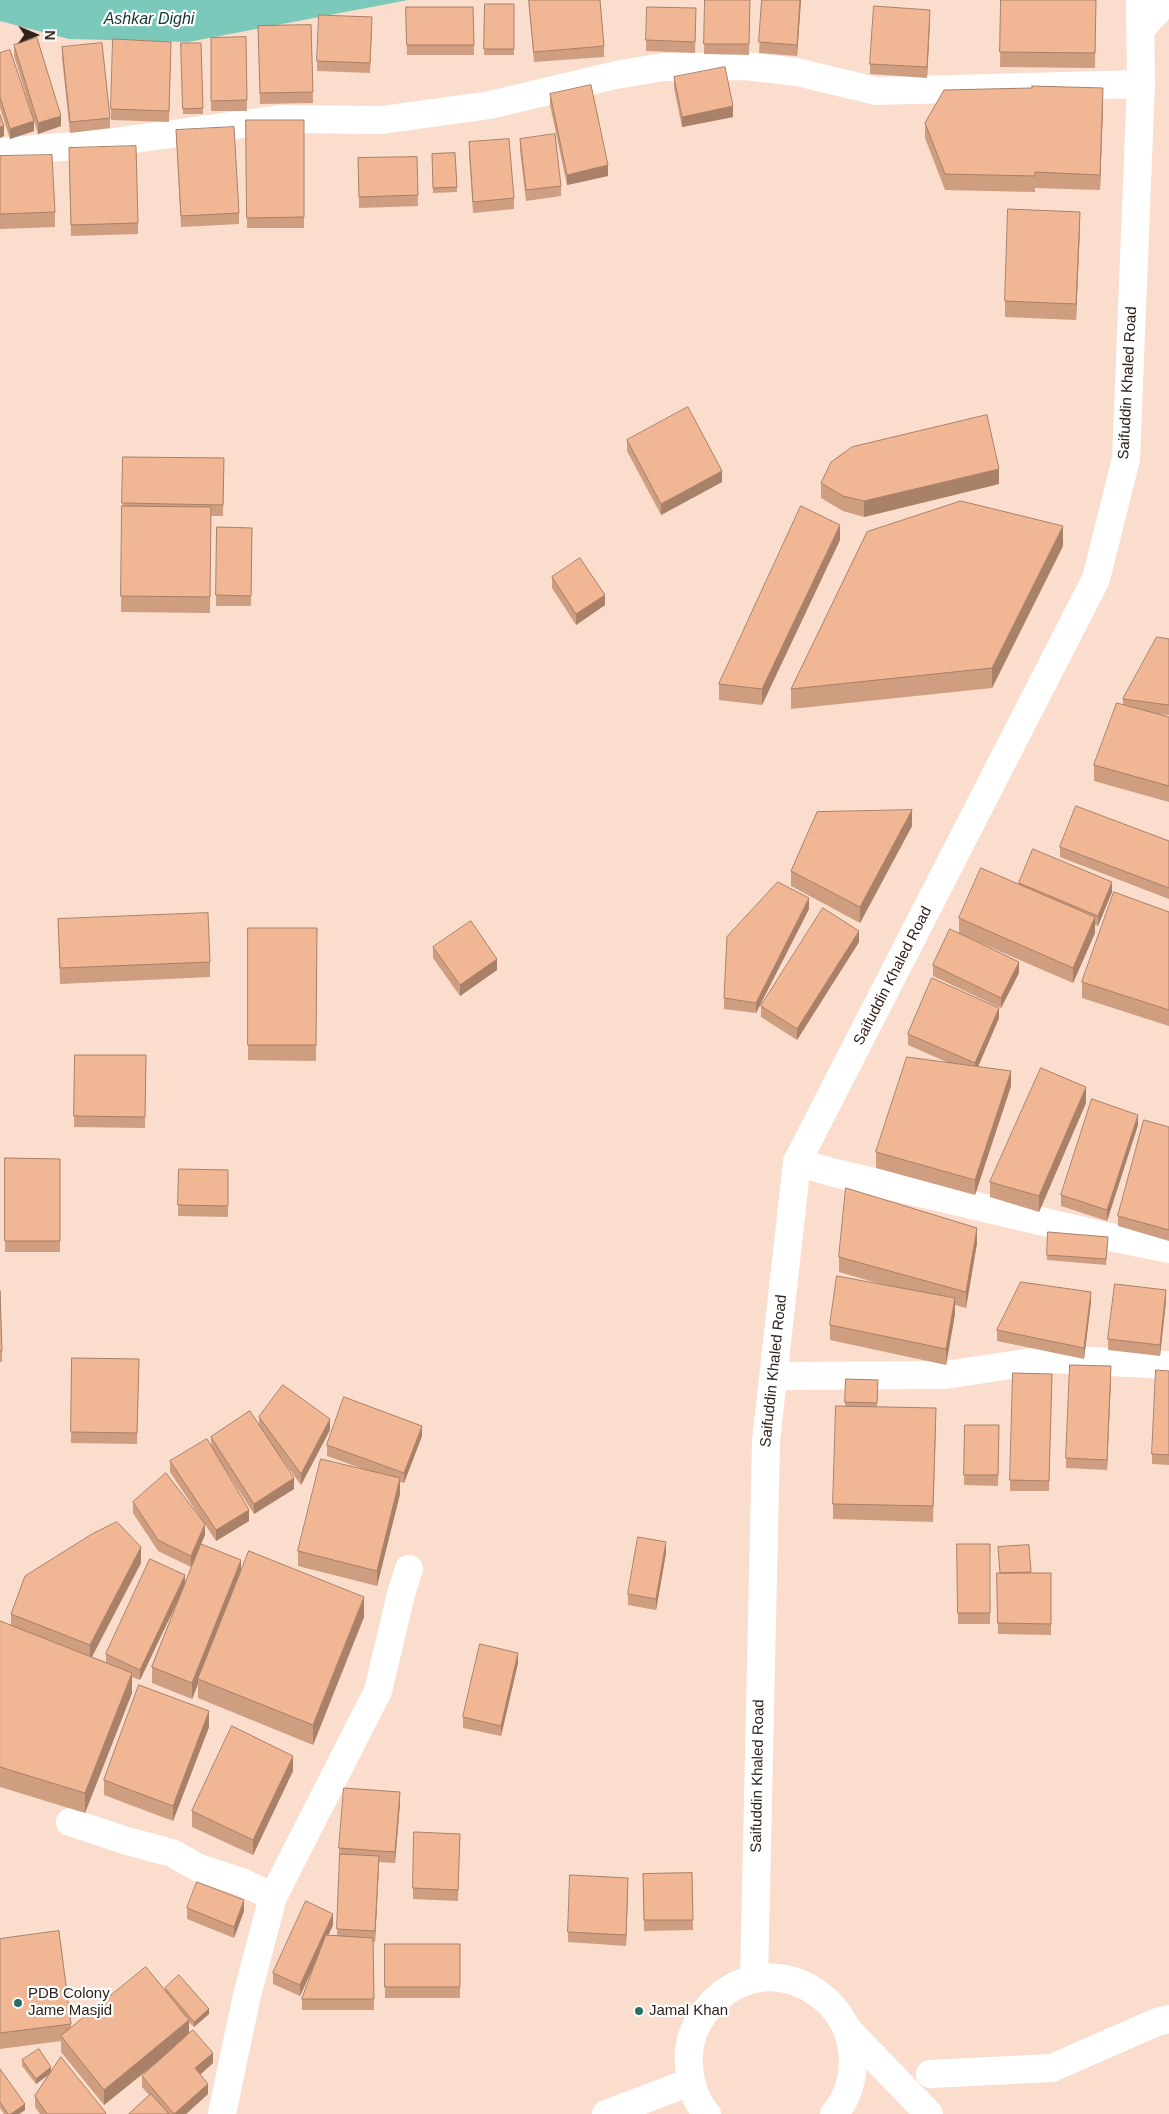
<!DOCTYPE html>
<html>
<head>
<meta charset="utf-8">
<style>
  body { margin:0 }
  #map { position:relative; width:1169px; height:2114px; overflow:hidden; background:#faddcc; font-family:Helvetica,sans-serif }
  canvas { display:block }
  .north { position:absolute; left:10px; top:10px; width:50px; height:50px; -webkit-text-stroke:4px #fff; paint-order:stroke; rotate:91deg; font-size:14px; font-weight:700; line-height:20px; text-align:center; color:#30221b }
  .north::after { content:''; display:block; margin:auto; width:18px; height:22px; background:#30221b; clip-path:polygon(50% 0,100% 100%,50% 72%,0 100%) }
</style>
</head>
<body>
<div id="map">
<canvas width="1169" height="2114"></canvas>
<div class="north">N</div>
</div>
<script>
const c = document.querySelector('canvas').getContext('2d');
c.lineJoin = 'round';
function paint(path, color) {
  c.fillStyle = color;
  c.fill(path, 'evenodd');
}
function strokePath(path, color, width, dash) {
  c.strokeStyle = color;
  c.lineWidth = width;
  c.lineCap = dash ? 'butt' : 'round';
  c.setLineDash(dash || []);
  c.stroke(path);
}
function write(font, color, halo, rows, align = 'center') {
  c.font = font + ' Helvetica,sans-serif';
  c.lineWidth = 4.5;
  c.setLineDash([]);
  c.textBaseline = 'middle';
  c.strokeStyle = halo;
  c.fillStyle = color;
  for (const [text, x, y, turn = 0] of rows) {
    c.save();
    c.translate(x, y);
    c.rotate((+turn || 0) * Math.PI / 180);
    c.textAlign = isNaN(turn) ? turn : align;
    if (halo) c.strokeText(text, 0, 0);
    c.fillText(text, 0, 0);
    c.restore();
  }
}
paint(new Path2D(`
  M0 0H408L188 42 69 39 0 21Z`), '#7ac9bb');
strokePath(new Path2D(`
  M1142 28 1167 0
  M0 152 99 144 280 119 382 120 490 105 616 75 663 67 745 66 797 72 876 91 1141 84
  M797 1162 831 1172 1100 1235 1169 1249
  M774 1376 945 1375 1052 1359 1169 1365
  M70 1822 127 1841 172 1853 199 1868 242 1882 273 1897
  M930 2074 1052 2068 1157 2022 1169 2019
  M222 2114 247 1995 273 1897 378 1691 401 1594 409 1569`), '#fff', 28);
strokePath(new Path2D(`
  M754 1979 766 1441 797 1162 1096 579 1126 459 1141 84 1140 0
  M848 2030 929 2114
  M606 2114 690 2082
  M707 2114C695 2100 690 2084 689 2066 685 2027 715 1988 754 1979 798 1970 842 2001 851 2043 856 2068 851 2095 834 2114`), '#fff', 28);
paint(new Path2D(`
  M529 0H600L604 46V57L534 62Z
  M705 0H750L749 55 704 54Z
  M762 0H801L797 56 759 53Z
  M1001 0H1096L1095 68 1000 67Z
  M485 4H514V55H484Z
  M406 7H473L474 55H407Z
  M696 19 695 53 646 51V40Z
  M930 21 927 78 870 74V64Z
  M311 25 313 103 260 104 258 26Z
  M372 28 370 73 317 71V61Z
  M246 37 247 111H211V38Z
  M181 43H201L203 114H183Z
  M14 45 61 126 38 134 14 56Z
  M62 47 110 118V128L70 133 62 58Z
  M171 52 169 122 111 120V109Z
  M0 53 34 131 10 139 0 108Z
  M674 77 733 117 682 127 674 88Z
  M550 94 608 176 567 185 550 105Z
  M1103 104 1100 190 1035 188V192L945 190 925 138V123Z
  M246 120H304V228H247Z
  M176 130 239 213V224L181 227Z
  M520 139 561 186V196L526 201 520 150Z
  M469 142 514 198V209L473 213 469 153Z
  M455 153 457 192 433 193 432 154Z
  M0 156 55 212V227L0 229Z
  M417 157 418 206 359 208 358 158Z
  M69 159 138 223V234L71 236Z
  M1080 227 1076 320 1005 317V301Z
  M627 440 722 482 661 515 627 451Z
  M123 457 224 458 223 516H211L210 613 121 612Z
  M821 483 999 484 864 517 843 511 821 498Z
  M217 527 252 528 251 606H216Z
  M840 540 762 705 719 700V684Z
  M1063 546 992 688 791 709V689Z
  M552 577 605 605 576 625 552 588Z
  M1169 639V715L1155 714 1169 717V802L1094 781V765L1123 705V699Z
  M912 826 860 923 791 886V871Z
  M1169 841V899L1060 857V847Z
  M1019 883 1112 892 1098 926 1095 925V933L1073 983 969 938 1019 973 1001 1008 933 976V965L959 933V918L1019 884Z
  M809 909 756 1013 724 1009V998Z
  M1169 912V1026L1082 998V982Z
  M58 919 210 962V977L60 984Z
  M248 928H317L316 1061 248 1060Z
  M859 942 797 1040 761 1017V1006Z
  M433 947 497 970 460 996 433 958Z
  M999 1018 978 1066 1011 1086 975 1195 876 1168V1152L949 1063 908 1045V1034Z
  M75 1055H146L145 1128 74 1127Z
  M1086 1103 1039 1212 990 1197V1182Z
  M1138 1125 1107 1221 1061 1206V1195Z
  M1169 1127V1241L1118 1226V1216Z
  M5 1158 60 1159V1252H5Z
  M179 1169 228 1170V1217L178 1216Z
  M1108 1242 1106 1265 1047 1260V1255Z
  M977 1243 966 1308 955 1305V1314L946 1365 830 1340V1325L884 1285 839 1272V1257Z
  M0 1291 2 1351V1362H0Z
  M1166 1301 1160 1356 1108 1350V1339Z
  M1091 1302 1084 1359 997 1341V1330Z
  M72 1358 139 1359 137 1444 71 1443Z
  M1169 1371V1465L1152 1464V1454Z
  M1052 1374 1049 1491H1010V1480Z
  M1111 1377 1107 1470 1066 1468V1458Z
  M846 1379 878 1380 877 1407 936 1424 933 1522 833 1519V1504L845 1406Z
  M259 1417 330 1430 301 1485 278 1454 294 1489 254 1514 221 1463 249 1521 216 1541 170 1472V1461L211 1446V1437L259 1424Z
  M965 1425H999L998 1486 964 1485Z
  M422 1436 404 1483 400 1482V1494L377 1586 298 1566V1551L369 1471 327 1456V1445Z
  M133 1502 205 1535 201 1544 241 1570 364 1617 313 1745 198 1698V1684L192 1699 152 1683V1667L180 1596 140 1680 132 1677V1693L85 1813 0 1787V1621L11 1625V1614L141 1563 92 1657 106 1662V1654L185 1584 200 1546 191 1567 158 1551 133 1513Z
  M957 1544H990V1624H958Z
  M1029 1545 1031 1573H1051V1635L998 1634 997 1573H999Z
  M666 1553 656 1610 628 1605V1594Z
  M518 1663 501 1736 463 1728V1717Z
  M209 1727 173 1821 104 1795V1780Z
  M293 1771 253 1855 192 1827V1811Z
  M400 1803 395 1863 379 1862 375 1942H373L374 2010H302V1999L319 1955 300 1996 273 1984V1973L333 1925 328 1935H337L340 1859H339V1848Z
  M460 1834 458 1901 413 1899V1888Z
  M692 1873 693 1930 644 1931 643 1874Z
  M628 1889 626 1946 568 1942V1932Z
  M187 1908 244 1911 234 1938 187 1919Z
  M0 1939 71 2024V2029L165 1990V1988L209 2014 194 2027 189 2022V2033L213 2063 200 2075 208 2094 186 2114H129L149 2095 142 2087V2076L160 2060 104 2105 61 2052V2041L0 2049Z
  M385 1944H460V1998H385Z
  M22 2060 51 2071 106 2114H40L35 2107V2096L49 2074 36 2084 22 2066Z
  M0 2069 25 2110 19 2114H4L0 2108Z`), '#cf9d80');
paint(new Path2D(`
  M800 0H801L797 56V45Z
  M930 10V21L927 78V67Z
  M1103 88V104L1100 190V175Z
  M733 106V117L682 127V117Z
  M61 116V126L38 134V123Z
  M34 121V131L10 139V129Z
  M4 126V136L0 138V127Z
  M608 165V176L567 185V175Z
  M1080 212V227L1076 320V304Z
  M999 469V484L864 517V501Z
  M722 471V482L661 515V504Z
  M840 525V540L762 705V689Z
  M1063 526V546L992 688V668Z
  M605 595V605L576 625V614Z
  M912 810V826L860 923V907Z
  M1112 882V892L1098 926V916Z
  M809 898V909L756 1013V1003Z
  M1095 917V933L1073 983V968Z
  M859 931V942L797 1040V1029Z
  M497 959V970L460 996V985Z
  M1019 962V973L1001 1008V998Z
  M999 1008V1018L975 1074V1063Z
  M1011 1071V1086L975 1195V1180Z
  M1086 1087V1103L1039 1212V1196Z
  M1138 1115V1125L1107 1221V1210Z
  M977 1228V1243L966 1308V1292Z
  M1166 1290V1301L1160 1356V1345Z
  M1091 1292V1302L1084 1359V1348Z
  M955 1298V1314L946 1365V1349Z
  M1111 1366V1377L1107 1470V1460Z
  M330 1419V1430L301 1485V1474Z
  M422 1426V1436L404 1483V1473Z
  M294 1478V1489L254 1514V1504Z
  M400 1478V1494L377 1586V1571Z
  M249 1510V1521L216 1541V1530Z
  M205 1524V1535L191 1567V1556Z
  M666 1542V1553L656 1610V1599Z
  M141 1547V1563L90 1660V1645Z
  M241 1560V1576L198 1679V1684L192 1699V1683Z
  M185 1575V1586L140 1680V1670Z
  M364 1597V1617L313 1745V1725Z
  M518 1653V1663L501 1736V1726Z
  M132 1673V1693L85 1813V1793Z
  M209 1711V1727L173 1821V1806Z
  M293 1756V1771L253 1855V1840Z
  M400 1792V1803L395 1863V1852Z
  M379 1856V1866L375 1942V1931Z
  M628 1878V1889L626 1946V1935Z
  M244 1900V1911L234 1938V1927Z
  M333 1914V1925L300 1996V1985Z
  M209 2009V2014L194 2027V2022Z
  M189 2020V2036L104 2105V2090Z
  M213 2053V2063L195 2079V2068Z
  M51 2067V2073L36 2084V2079Z
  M208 2084V2094L186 2114H174Z
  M25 2104V2110L19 2114H11Z`), '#a98068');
const building = new Path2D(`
  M529 0H600L604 46 534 52Z
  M705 0H750L749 44H704Z
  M762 0H800L797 45 759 42Z
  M1001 0H1096L1095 53 1000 52Z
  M485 4H514V49H484Z
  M874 6 930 10 927 67 870 64Z
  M406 7H473L474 45H407Z
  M647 7 696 8 695 42 646 40Z
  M319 15 372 17 370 63 317 61Z
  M311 25 313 92 260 93 258 26Z
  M246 37 247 100 211 101V38Z
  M37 38 61 116 38 123 14 45Z
  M113 39 171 42 169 111 111 109Z
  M102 43 110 118 70 122 62 47Z
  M181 43H201L203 108 183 109Z
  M10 50 34 121 10 129 0 97V53Z
  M725 67 733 106 682 117 674 77Z
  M591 85 608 165 567 175 550 94Z
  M1032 86 1103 88 1100 175 1035 172V176L945 174 925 123 944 90 1032 88Z
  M0 115 4 126 0 127Z
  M246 120H304V217L247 218Z
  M234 127 239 213 181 216 176 130Z
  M555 134 561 186 526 190 520 139Z
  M509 139 514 198 473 202 469 142Z
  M136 146 138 223 71 225 69 148Z
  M455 153 457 187 433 188 432 154Z
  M52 155 55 212 0 214V156Z
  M417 157 418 195 359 197 358 158Z
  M1008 209 1080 212 1076 304 1005 301Z
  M688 407 722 471 661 504 627 440Z
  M987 415 999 469 864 501 843 496 821 483 831 462 852 447Z
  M123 457 224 458 223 505 122 503Z
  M961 501 1063 526 992 668 791 689 867 532Z
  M122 506 211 507 210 597 121 596Z
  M801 506 840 525 762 689 719 684Z
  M217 527 252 528 251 596 216 595Z
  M580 558 605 595 576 614 552 577Z
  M1157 637 1169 639V705L1123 699Z
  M1117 703 1169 717V786L1094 765Z
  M1076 806 1169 841V888L1060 847Z
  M912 810 860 907 791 871 817 812Z
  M1033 849 1112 882 1098 916 1019 883Z
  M981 868 1095 917 1073 968 959 918Z
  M778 882 809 898 756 1003 724 998 727 937Z
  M1114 892 1169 912V1010L1082 982Z
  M823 908 859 931 797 1029 761 1006Z
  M208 913 210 962 60 968 58 919Z
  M471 921 497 959 460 985 433 947Z
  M248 928H317L316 1045H248Z
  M950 929 1019 962 1001 998 933 965Z
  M932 978 999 1008 975 1063 908 1034Z
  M75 1055H146L145 1117 74 1116Z
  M907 1057 1011 1071 975 1180 876 1152Z
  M1041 1068 1086 1087 1039 1196 990 1182Z
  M1092 1099 1138 1115 1107 1210 1061 1195Z
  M1144 1120 1169 1127V1230L1118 1216Z
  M5 1158 60 1159V1241H5Z
  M179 1169 228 1170V1206L178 1205Z
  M846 1188 977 1228 966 1292 839 1257Z
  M1048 1232 1108 1237 1106 1259 1047 1255Z
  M837 1276 955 1298 946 1349 830 1325Z
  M1021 1282 1091 1292 1084 1348 997 1330Z
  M1115 1284 1166 1290 1160 1345 1108 1339Z
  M0 1291 2 1351H0Z
  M72 1358 139 1359 137 1433 71 1432Z
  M1070 1365 1111 1366 1107 1460 1066 1458Z
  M1156 1370 1169 1371V1455L1152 1454Z
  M1013 1373 1052 1374 1049 1481 1010 1480Z
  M846 1379 878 1380 877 1403 845 1402Z
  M283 1385 330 1419 301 1474 259 1417Z
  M344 1397 422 1426 404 1473 327 1445Z
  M836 1406 936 1408 933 1506 833 1504Z
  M250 1411 294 1478 254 1504 211 1437Z
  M965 1425H999L998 1475H964Z
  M207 1439 249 1510 216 1530 170 1461Z
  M321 1459 400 1478 377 1571 298 1551Z
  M166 1473 205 1524 191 1556 158 1540 133 1502Z
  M117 1522 141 1547 90 1645 11 1614 25 1576 92 1534Z
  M638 1537 666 1542 656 1599 628 1594Z
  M201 1544 241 1560 192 1683 152 1667Z
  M957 1544H990V1613H958Z
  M1029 1545 1031 1572 1000 1573 998 1547Z
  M249 1551 364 1597 313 1725 198 1679Z
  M150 1559 185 1575 140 1670 106 1654Z
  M997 1573H1051V1624L998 1623Z
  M0 1621 132 1673 85 1793 0 1767Z
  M480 1644 518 1653 501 1726 463 1717Z
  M139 1685 209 1711 173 1806 104 1780Z
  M232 1726 293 1756 253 1840 192 1811Z
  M344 1788 400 1792 395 1852 339 1848Z
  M414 1832 460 1834 458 1890 413 1888Z
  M340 1854 379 1856 375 1931 337 1929Z
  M692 1873 693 1920H644L643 1874Z
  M570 1875 628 1878 626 1935 568 1932Z
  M197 1882 244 1900 234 1927 187 1908Z
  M306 1901 333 1914 300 1985 273 1973Z
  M59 1931 71 2024 0 2033V1939Z
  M326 1935 373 1938 374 1999H302Z
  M385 1944H460V1987H385Z
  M146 1967 189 2020 104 2090 61 2036Z
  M179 1975 209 2009 194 2022 165 1988Z
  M193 2030 213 2053 195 2068 208 2084 174 2114 142 2076Z
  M39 2049 51 2067 36 2079 22 2060Z
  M61 2057 106 2113 105 2114H47L35 2096Z
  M0 2069 25 2104 11 2114H8L0 2102Z
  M151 2094 169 2114H129Z`);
paint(building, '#f1b795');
strokePath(building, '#a98068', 1);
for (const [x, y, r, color] of [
  [18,2003,5,"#286f64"],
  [639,2011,5,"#286f64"]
]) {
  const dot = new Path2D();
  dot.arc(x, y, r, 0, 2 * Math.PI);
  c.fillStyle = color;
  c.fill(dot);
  strokePath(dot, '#fff', 2);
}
write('15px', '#30221b', '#fff', [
  ["Saifuddin Khaled Road",1128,383,-87],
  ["Saifuddin Khaled Road",893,976,-63],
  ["Saifuddin Khaled Road",774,1371,-84],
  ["Saifuddin Khaled Road",758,1776,-89]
]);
write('15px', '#30221b', '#fff', [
  ["PDB Colony",28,1994],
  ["Jame Masjid",28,2011],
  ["Jamal Khan",649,2011]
], 'left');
write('italic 16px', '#113832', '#fff', [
  ["Ashkar Dighi",149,20]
]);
</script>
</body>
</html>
